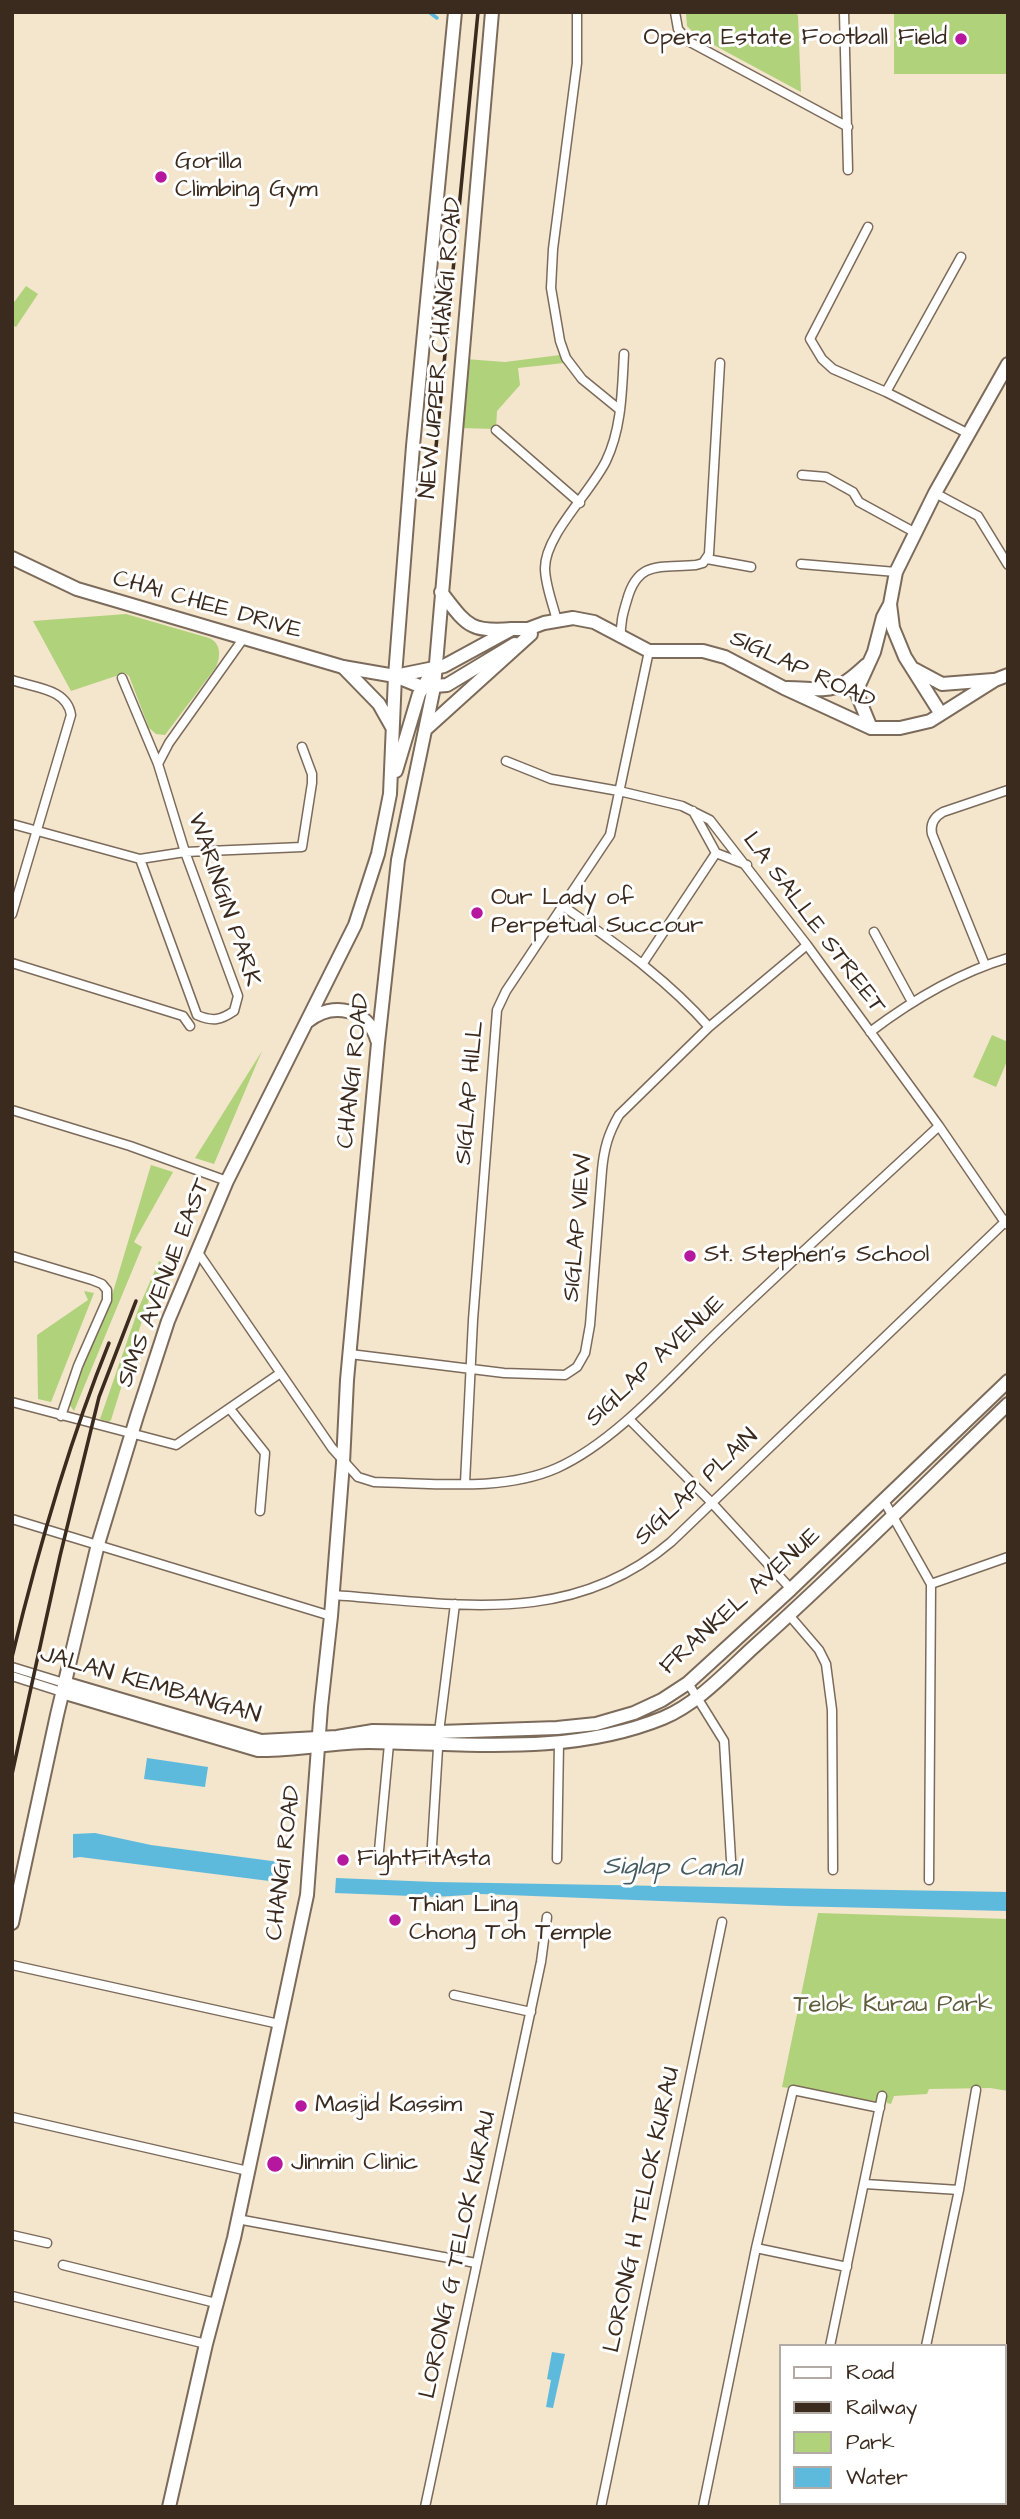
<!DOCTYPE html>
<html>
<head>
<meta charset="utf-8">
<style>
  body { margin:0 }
  #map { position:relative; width:1020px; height:2519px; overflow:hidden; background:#f4e5cd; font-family:"Architects Daughter",sans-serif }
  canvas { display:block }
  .frame { position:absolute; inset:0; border:14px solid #3b2a1e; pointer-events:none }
  .legend { position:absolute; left:779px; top:2344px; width:228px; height:161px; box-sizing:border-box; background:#fff; border:2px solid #b1aaa5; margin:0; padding:9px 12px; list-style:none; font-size:21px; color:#3b2a1e }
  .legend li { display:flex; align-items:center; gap:14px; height:35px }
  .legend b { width:35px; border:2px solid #b1aaa5 }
</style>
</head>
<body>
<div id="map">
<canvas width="1020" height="2519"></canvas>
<div class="frame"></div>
<ul class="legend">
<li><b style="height:9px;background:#fff"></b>Road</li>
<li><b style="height:9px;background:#3b2a1e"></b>Railway</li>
<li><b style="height:19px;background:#b0d27b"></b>Park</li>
<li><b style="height:19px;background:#5ebadc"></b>Water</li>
</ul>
</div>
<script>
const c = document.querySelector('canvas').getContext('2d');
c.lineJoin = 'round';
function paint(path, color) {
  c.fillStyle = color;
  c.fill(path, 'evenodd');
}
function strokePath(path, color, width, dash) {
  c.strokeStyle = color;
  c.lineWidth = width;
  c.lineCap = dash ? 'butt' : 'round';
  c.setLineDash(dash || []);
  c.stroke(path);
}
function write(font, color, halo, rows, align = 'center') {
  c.font = font + ' "Architects Daughter",sans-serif';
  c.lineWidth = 6;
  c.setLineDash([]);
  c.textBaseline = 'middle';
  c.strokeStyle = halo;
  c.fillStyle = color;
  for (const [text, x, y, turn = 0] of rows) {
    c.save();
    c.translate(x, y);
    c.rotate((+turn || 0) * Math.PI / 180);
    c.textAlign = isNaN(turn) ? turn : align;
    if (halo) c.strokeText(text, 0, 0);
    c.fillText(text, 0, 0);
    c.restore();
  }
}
paint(new Path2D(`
  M796 12 798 16 801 92 697 36 687 26 686 13Z
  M894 12H1008V74H894Z
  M26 286 38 294 16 327 12 325V305Z
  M560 355 564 363 518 368 520 385 497 411 496 429 460 428 465 359 505 362Z
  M126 614 209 638C221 643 221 656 216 667L165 735 156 734 149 728 129 676 125 673 71 691 33 621Z
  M992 1035 1008 1042V1059L996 1087 973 1077Z
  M262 1051 214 1164 195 1158Z
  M151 1165 173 1172 134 1242 142 1247 74 1411 69 1404 82 1365 113 1292Z
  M159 1261 164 1263 146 1308 111 1420 109 1422 100 1419 139 1307Z
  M84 1291 94 1293 51 1402 38 1399 37 1335 88 1300Z
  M818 1913 1008 1919V2091L990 2088 929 2089 927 2094 894 2096 891 2104 887 2103 886 2098 878 2096 876 2102 874 2101 782 2087Z`), '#b0d27b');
paint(new Path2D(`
  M147 1758 208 1767 205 1787 144 1779Z
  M95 1833 151 1845 287 1863 285 1883 80 1857 73 1858V1834Z
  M336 1878 435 1882 1008 1892V1911L788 1906 482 1894 436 1897 335 1893Z
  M552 2352 565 2354 553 2408 546 2407 551 2380 547 2379Z`), '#5ebadc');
strokePath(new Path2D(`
  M429 12 437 18`), '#5ebadc', 3.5);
const street = new Path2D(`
  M577 12V63L553 249 551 288 560 341 566 358 582 379 620 410
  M675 12 678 29 688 41 848 127
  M844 12 848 170
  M868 227 810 339 822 359 833 369 886 392 969 434
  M886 392 961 257
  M496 430 580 503
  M802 475 826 477 853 492 859 502 914 532
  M935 493 978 516 1008 565
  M707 559 751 567
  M801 564 896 572
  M557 621C553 604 545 585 545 568 545 535 591 492 606 461 622 428 622 389 624 354
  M621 638C620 624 623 613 627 600 638 560 660 568 696 565L703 563 709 554 720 363
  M122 678 158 764 185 852 238 996 234 1011C221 1020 213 1022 197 1015L140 859
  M12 680C34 688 67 688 71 715L12 914
  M506 761 551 779 619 791 682 806 710 820 807 945 939 1126 1006 1224
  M158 764 169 743 243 639
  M693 811 716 853 747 865
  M12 824 140 859 185 852 302 847 312 783V774L302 747
  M563 906C616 944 666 978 709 1027
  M874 932 912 1002
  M12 963 183 1016 190 1026
  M643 963 716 853
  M985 965 932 834C930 824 934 817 943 812L1008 790
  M870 1032C911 1001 958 973 1008 958
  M12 1110 130 1146 227 1181
  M197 1251 332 1448 358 1477 374 1482C433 1483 503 1492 557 1468 619 1440 677 1370 726 1324 796 1257 868 1192 939 1126
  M12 1256 92 1280 102 1284 107 1290V1300L78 1366 61 1416
  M350 1354 504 1373 565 1375 577 1367 585 1353 590 1325 602 1170C604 1149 608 1134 619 1115L709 1027 807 945
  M12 1402 176 1445 279 1374
  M230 1409 265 1453 260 1511
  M629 1419 711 1502 791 1589
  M465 1483 473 1320 497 1010 506 991 610 835 649 651
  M883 1499 931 1584 929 1880
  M12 1519 331 1616
  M931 1584 1008 1557
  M332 1595C454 1603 569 1629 671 1542L1008 1219
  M789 1615 819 1650 826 1664 832 1710 833 1870
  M12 1667 64 1683
  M12 1676 62 1692
  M688 1683 724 1741 731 1860
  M557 1859 559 1743
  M378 1861 389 1744
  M431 1862 439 1732 455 1604
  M12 1965 279 2024
  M454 1995 531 2012
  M12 2117 248 2171
  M865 2184 959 2190
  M237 2219 476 2263
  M12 2235 47 2243
  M756 2248 847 2267
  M63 2265 216 2303
  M12 2296 206 2344
  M830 2346 882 2096
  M926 2346 959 2190 976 2090
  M1004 2401H1008
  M1004 2499 1008 2482
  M425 2507 541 1962 547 1917
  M601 2507 722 1922
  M703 2507 756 2248 793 2090 880 2108
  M796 2507V2503`);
const secondary = new Path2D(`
  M12 558 77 589 343 667 395 676 422 687 447 685 515 644
  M890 604 893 628 905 657 941 714
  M914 669 942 684 993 680
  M395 676 444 666 512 629H528L544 623 573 618 594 622 649 651H703L725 657 784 688 871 728H900L930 721 995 680 1008 675
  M787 688C830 689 833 696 866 665
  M871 728 857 694 859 685 874 652 883 617 890 604 896 572 935 493 1008 364
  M64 1683 261 1741 337 1737 373 1731 439 1732 557 1728 596 1724 634 1713 662 1700 688 1683 791 1589 1008 1381
  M62 1692 258 1750C295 1751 332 1742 369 1742 467 1743 570 1756 663 1718 699 1703 729 1669 758 1643 844 1566 925 1484 1008 1404`);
const primary = new Path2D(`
  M441 592C466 624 469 633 512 629
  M343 667 379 704 392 727
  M427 728 531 634
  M396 771 419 694 433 670
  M308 1021C333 1001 368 1009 377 1040
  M12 1923 57 1715 98 1544 137 1416 168 1321 227 1181 355 925 378 854 390 794 395 676 413 446 455 12
  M169 2507 206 2344 234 2238 307 1895 321 1707 331 1616 343 1463 347 1380 378 1043 398 860 434 687 492 12`);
strokePath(street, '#7c6b5b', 11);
strokePath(secondary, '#7c6b5b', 16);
strokePath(primary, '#7c6b5b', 16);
strokePath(street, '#fff', 8);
strokePath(secondary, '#fff', 12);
strokePath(primary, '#fff', 12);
strokePath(new Path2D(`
  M436 447 478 12
  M12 1657C38 1550 68 1444 109 1343
  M12 1774 60 1556 99 1397 136 1301`), '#3b2a1e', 3.5);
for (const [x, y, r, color] of [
  [961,39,7,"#b5179e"],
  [161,177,7,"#b5179e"],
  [477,913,7,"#b5179e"],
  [690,1256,7,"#b5179e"],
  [343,1860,7,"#b5179e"],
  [395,1920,7,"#b5179e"],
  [301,2106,7,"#b5179e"],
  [275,2164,9,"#b5179e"]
]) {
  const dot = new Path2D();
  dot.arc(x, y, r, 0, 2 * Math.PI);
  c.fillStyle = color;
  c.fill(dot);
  strokePath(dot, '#fff', 2.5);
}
write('24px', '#3b2a1e', '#fff', [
  ["Opera Estate Football Field",947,39,"right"],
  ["Gorilla",175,163],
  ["Climbing Gym",175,191],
  ["Our Lady of",491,899],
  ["Perpetual Succour",491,927],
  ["St. Stephen's School",704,1256],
  ["FightFitAsta",357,1860],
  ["Thian Ling",409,1906],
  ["Chong Toh Temple",409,1934],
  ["Masjid Kassim",315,2106],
  ["Jinmin Clinic",291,2164]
], 'left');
write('24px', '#3b2a1e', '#fff', [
  ["NEW UPPER CHANGI ROAD",442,348,-85],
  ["CHAI CHEE DRIVE",207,606,16],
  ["SIGLAP ROAD",802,671,25],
  ["WARINGIN PARK",223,900,71],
  ["LA SALLE STREET",813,924,53],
  ["CHANGI ROAD",355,1071,-84],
  ["SIGLAP HILL",471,1093,-85],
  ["SIGLAP VIEW",579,1228,-85],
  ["SIMS AVENUE EAST",165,1283,-69],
  ["SIGLAP AVENUE",656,1362,-43],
  ["SIGLAP PLAIN",697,1488,-43],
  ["FRANKEL AVENUE",741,1602,-42],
  ["JALAN KEMBANGAN",150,1686,16],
  ["CHANGI ROAD",285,1863,-83],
  ["LORONG H TELOK KURAU",643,2210,-78],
  ["LORONG G TELOK KURAU",459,2255,-78]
]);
write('24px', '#5e5c3a', '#fff', [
  ["Telok Kurau Park",893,2006]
]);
write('italic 26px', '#475c60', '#fff', [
  ["Siglap Canal",672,1869,1]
]);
</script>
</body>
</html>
